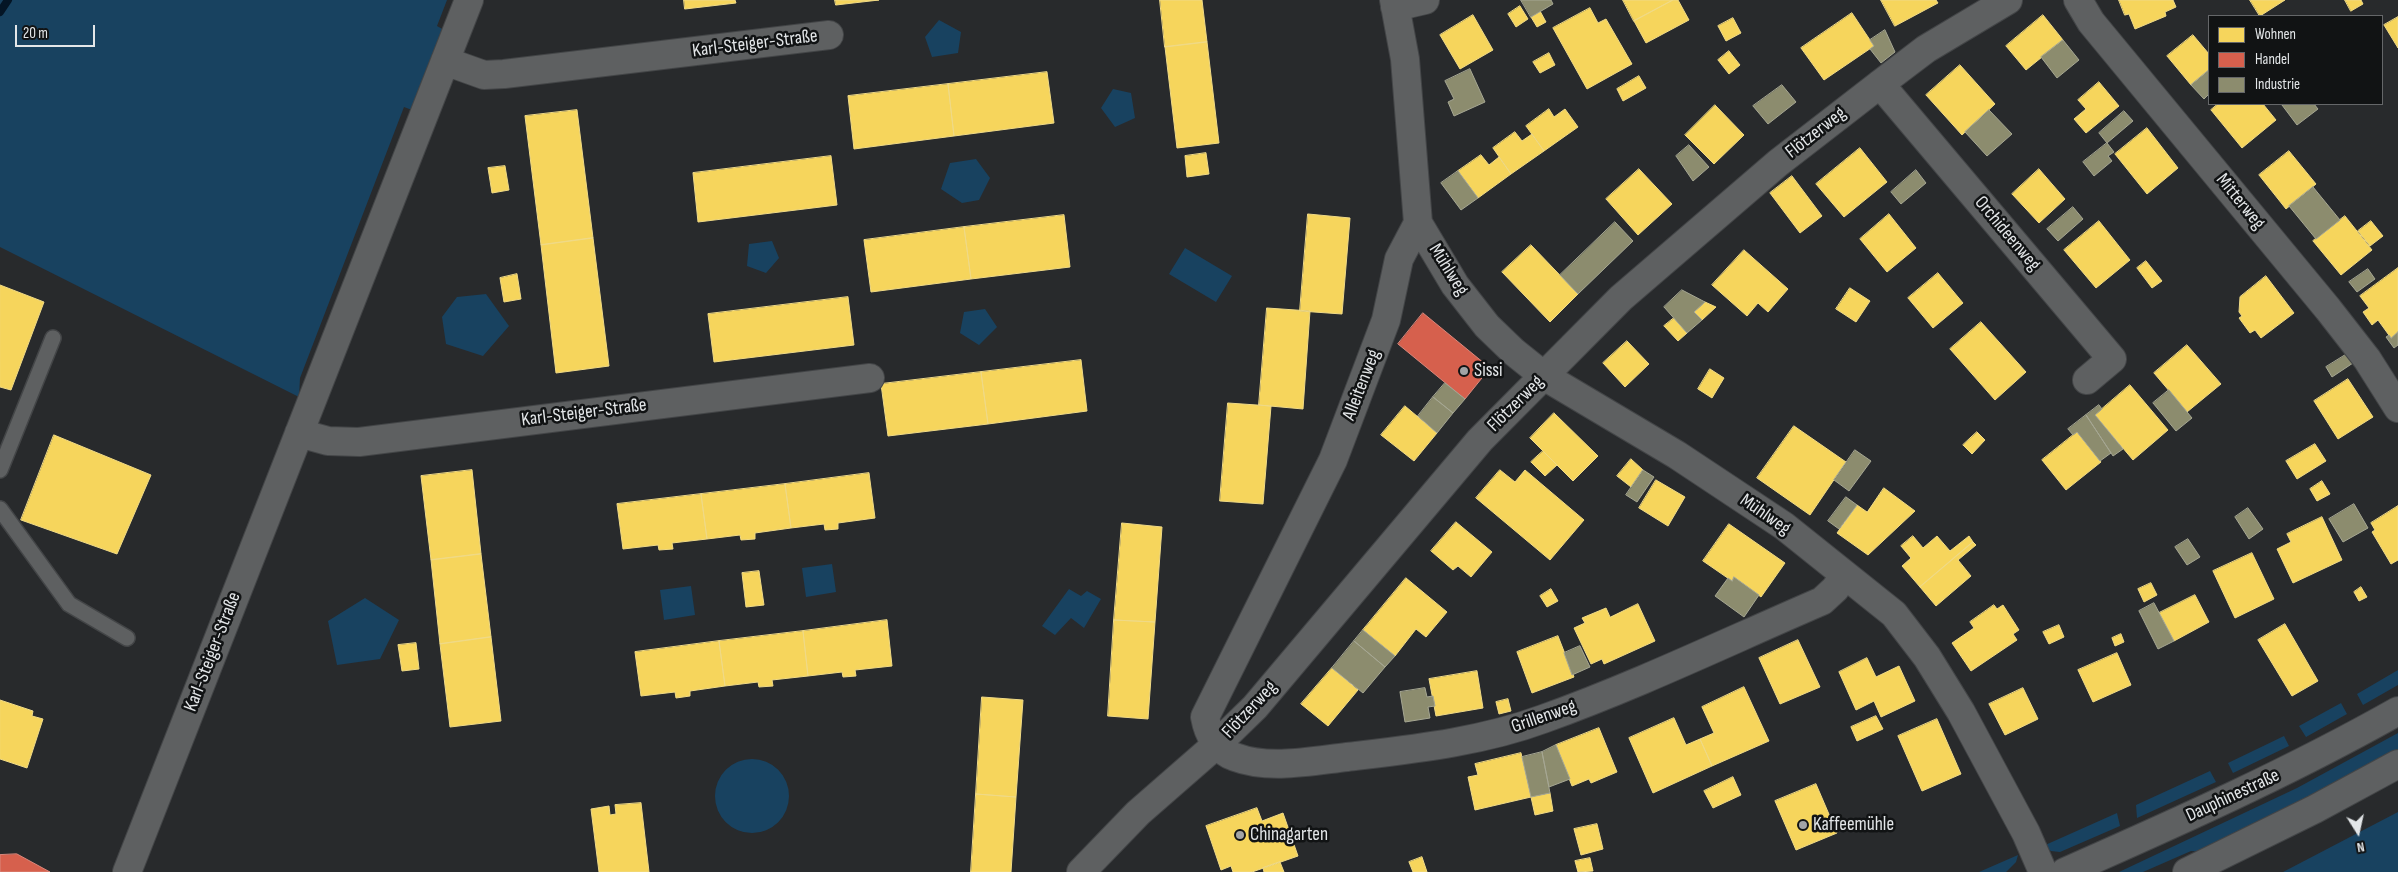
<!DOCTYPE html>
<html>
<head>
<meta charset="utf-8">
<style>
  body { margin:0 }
  #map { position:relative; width:2398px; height:872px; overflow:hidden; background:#282a2c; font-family:"Sofia Sans Condensed",sans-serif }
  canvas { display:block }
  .legend { position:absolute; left:2208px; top:15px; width:175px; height:90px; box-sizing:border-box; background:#111314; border:1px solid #656769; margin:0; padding:6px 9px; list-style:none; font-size:15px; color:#e3e6e8 }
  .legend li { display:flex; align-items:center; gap:10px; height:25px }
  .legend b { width:25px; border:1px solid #656769 }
  .north { position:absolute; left:2333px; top:807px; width:50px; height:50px; -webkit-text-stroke:4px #111314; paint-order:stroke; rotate:170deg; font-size:14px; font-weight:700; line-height:20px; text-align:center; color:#e3e6e8 }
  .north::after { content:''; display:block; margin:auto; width:18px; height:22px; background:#e3e6e8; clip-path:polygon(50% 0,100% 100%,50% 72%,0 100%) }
  .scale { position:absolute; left:15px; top:25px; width:80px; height:22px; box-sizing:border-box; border:2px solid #e3e6e8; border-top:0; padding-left:6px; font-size:15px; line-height:18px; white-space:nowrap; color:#e3e6e8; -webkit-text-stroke:4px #111314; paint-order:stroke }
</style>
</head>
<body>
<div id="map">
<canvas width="2398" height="872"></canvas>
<ul class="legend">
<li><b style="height:14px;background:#f6d55c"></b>Wohnen</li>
<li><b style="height:14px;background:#d6604d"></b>Handel</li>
<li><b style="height:14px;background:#8c8c6e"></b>Industrie</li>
</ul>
<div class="north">N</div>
<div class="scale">20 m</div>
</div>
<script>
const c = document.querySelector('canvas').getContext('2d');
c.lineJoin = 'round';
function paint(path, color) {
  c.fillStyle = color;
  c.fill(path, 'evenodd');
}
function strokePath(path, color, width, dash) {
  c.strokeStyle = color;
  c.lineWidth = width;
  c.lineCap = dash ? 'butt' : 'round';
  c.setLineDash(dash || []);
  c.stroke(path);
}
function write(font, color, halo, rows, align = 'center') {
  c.font = font + ' "Sofia Sans Condensed",sans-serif';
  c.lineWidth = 5;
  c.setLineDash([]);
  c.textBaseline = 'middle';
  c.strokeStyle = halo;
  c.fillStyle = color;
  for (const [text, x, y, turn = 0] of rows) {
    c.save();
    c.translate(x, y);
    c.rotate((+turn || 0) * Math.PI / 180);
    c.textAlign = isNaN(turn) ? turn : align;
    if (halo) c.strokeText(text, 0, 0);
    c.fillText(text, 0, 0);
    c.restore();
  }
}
paint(new Path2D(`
  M0 0H447L437 26 444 30 412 110 404 107 300 378 299 397 0 247Z
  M939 20 961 32 958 53 932 57 925 37Z
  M1113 89 1131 93 1135 118 1115 127 1101 108Z
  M976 159 990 178 979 200 962 203 941 189 950 163Z
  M772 241 779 258 766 273 747 266 749 244Z
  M1185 248 1232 276 1216 302 1169 274Z
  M486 294 509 326 483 356 446 344 442 317 457 297Z
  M985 309 997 327 979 345 960 333 964 312Z
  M832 564 836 592 806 597 802 568Z
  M691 586 695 615 664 620 660 590Z
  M1069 589 1081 596 1087 591 1101 599 1084 628 1071 618 1055 635 1042 626Z
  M365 598 399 620 380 659 337 665 328 621Z
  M2398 670V685L2363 705 2357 694Z
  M2341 703 2347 714 2306 737 2299 726Z
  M2398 733V752L2205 852 2191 851 2143 872H2119L2297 788Z
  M2284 736 2289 746 2233 773 2228 763Z
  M715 796a37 37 0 1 1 74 0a37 37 0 1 1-74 0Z
  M2210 771 2216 782 2137 818 2136 805Z
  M2398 812V872H2283Z
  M2117 813 2120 826 2060 852 2051 851 2043 846Z
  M2018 855 2016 862 2006 872H1979Z`), '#184260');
const homes = new Path2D(`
  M684 0H735L736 3 685 9Z
  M835 0H879L836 5Z
  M1160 0H1202L1207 42 1165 47Z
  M1623 0H1673L1634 21Z
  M1673 0H1678L1689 20 1646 43 1634 21Z
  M1881 0H1936L1938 3 1895 26Z
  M2119 0H2173L2176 7 2165 12 2166 16 2135 29 2129 14 2125 15Z
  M2250 0H2285L2260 16Z
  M2345 0H2361L2363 4 2351 11Z
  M1520 6 1528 19 1516 27 1508 14Z
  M1590 8 1598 23 1606 19 1632 64 1587 89 1553 28Z
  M1540 11 1546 22 1537 27 1531 17Z
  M1852 13 1874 46 1824 80 1801 48Z
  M1473 15 1493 50 1460 69 1440 35Z
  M2043 15 2063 40 2026 70 2006 46Z
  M2398 17V48L2384 25Z
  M1733 18 1741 33 1726 41 1718 26Z
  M2193 35 2209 54V70L2191 85 2167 56Z
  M1207 42 1219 143 1177 148 1165 47Z
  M1729 51 1740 65 1729 74 1718 60Z
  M1549 53 1555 65 1540 73 1533 62Z
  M1960 65 1995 104 1962 135 1926 95Z
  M1047 72 1054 123 954 136 948 84Z
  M1639 76 1646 88 1623 101 1617 89Z
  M2099 82 2119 106 2086 133 2074 119 2086 109 2078 100Z
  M948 84 954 136 854 149 848 96Z
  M2218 104H2263L2276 120 2242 148 2211 110Z
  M1715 105 1744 135 1714 164 1685 135Z
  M1549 109 1554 117 1565 109 1578 127 1544 151 1526 126Z
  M577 110 593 238 541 245 525 116Z
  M2147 128 2178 168 2147 194 2115 154Z
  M1515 132 1522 141 1532 134 1544 151 1511 174 1493 148Z
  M1860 148 1887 182 1844 217 1816 184Z
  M2289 151 2316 184 2286 209 2259 175Z
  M1206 153 1209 174 1187 177 1185 156Z
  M1481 155 1489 165 1499 157 1511 174 1478 198 1458 171Z
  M831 156 837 205 698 222 693 173Z
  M505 166 509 190 492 193 488 168Z
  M1639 169 1672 204 1638 235 1606 199Z
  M2039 169 2065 199 2039 223 2012 194Z
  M1792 176 1822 216 1800 233 1770 193Z
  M1308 214 1350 218 1342 314 1300 311Z
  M1889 214 1916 248 1887 272 1860 239Z
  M1064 215 1070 267 971 279 964 227Z
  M2345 216 2372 250 2341 275 2313 241Z
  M2099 221 2130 260 2096 288 2064 250Z
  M2371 221 2383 236 2370 246 2358 231Z
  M964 227 971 279 871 292 864 240Z
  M593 238 609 366 556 373 541 245Z
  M1531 245 1578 294 1550 322 1502 272Z
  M1744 250 1788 289 1768 312 1758 303 1747 316 1712 285Z
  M2146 261 2162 281 2152 288 2137 268Z
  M2398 268V332L2391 338 2378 320 2372 325 2363 312 2369 308 2360 296Z
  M1938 273 1963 303 1933 328 1908 298Z
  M517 274 521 299 504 302 500 278Z
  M2266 276 2294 313 2261 338 2255 330 2250 333 2239 318 2242 316 2239 312 2240 297Z
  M0 285 44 302 11 390 0 387Z
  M1850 288 1870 301 1856 322 1836 309Z
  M848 297 854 345 714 362 708 314Z
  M1705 302 1716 307 1702 320 1694 312Z
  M1267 308 1310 311 1303 409 1259 405Z
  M1674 318 1687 333 1678 341 1664 326Z
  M1981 322 2026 372 1995 400 1950 349Z
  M1627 341 1649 364 1625 387 1603 363Z
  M2187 345 2221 384 2187 412 2154 373Z
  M1081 360 1087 411 988 424 981 372Z
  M1710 369 1724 378 1712 398 1698 389Z
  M981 372 988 424 888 436 881 384Z
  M2348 379 2373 417 2338 439 2314 401Z
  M2130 385 2168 430 2133 460 2095 415Z
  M1228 403 1271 406 1263 504 1220 501Z
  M1405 406 1437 433 1414 461 1381 435Z
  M1554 413 1598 456 1573 481 1530 438Z
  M1794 426 1846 462 1810 515 1757 478Z
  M1977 432 1985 440 1972 454 1963 445Z
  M2077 432 2101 462 2066 490 2042 460Z
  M54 435 151 475 117 554 21 520Z
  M2315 444 2326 461 2297 479 2286 461Z
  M1543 451 1557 465 1545 476 1531 462Z
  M1631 459 1643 470 1631 487 1617 476Z
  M472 470 481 554 431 560 421 476Z
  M1500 470 1515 482 1525 470 1584 520 1550 560 1476 498Z
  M869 473 875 518 838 523V529L825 530 824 524 791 528 785 484Z
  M1656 480 1685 497 1668 526 1639 508Z
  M2322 481 2330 494 2317 501 2310 489Z
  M785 484 791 528 755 533V539L741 540 740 535 707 539 701 494Z
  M1884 488 1915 511 1868 555 1837 533 1857 505 1867 512Z
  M701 494 707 539 672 543 673 549 659 550 658 545 623 549 617 504Z
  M2398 506V560L2391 564 2372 532 2375 530 2371 523Z
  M2322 517 2342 560 2293 583 2277 549 2291 542 2287 534Z
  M1456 522 1492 552 1471 577 1458 566 1453 570 1431 551Z
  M1122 523 1162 527 1155 622 1114 620Z
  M1729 524 1785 563 1761 597 1734 577 1732 581 1703 561Z
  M1913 536 1923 548 1937 536 1950 551 1969 536 1973 542 1920 587 1902 566 1911 558 1901 546Z
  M1973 542 1976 545 1958 560 1971 576 1936 606 1920 587Z
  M2252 553 2274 599 2235 618 2213 571Z
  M481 554 491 637 440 644 431 560Z
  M759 571 764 605 746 607 742 573Z
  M1406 578 1447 612 1426 637 1416 629 1395 656 1363 630Z
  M2151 583 2157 595 2144 602 2138 589Z
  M2361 587 2367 597 2359 601 2354 592Z
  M1551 589 1558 601 1547 607 1540 596Z
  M2195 595 2209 622 2174 641 2159 613Z
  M1638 604 1655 641 1604 664 1602 659 1591 664 1574 628 1585 623 1582 618 1606 608 1610 617Z
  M1994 605 1997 609 2003 605 2019 630 2013 634 2017 640 1971 671 1952 643 1974 628 1970 622Z
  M887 620 892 666 855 670 856 676 843 677 842 672 808 676 803 631Z
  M1114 620 1155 622 1148 719 1108 716Z
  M2285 624 2318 681 2292 696 2258 640Z
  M2059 625 2064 637 2049 644 2043 632Z
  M803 631 808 676 772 680 773 686 759 687 758 682 725 686 719 641Z
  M2121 634 2124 642 2115 646 2112 638Z
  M1558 636 1574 677 1532 693 1517 652Z
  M491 637 501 721 450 727 440 644Z
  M1798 640 1820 687 1780 704 1759 658Z
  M719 641 725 686 690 691V696L676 698 675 692 641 696 635 652Z
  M416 643 419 669 402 671 398 645Z
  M2117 653 2131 685 2093 702 2078 670Z
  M1867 658 1876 677 1899 666 1915 701 1881 717 1874 701 1856 710 1839 672Z
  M1332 668 1358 690 1328 726 1301 704Z
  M1477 671 1483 708 1436 716 1429 679Z
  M1744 687 1769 741 1712 766 1700 739 1714 733 1702 707Z
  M2023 688 2038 719 2005 735 1989 704Z
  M982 697 1023 700 1016 797 976 794Z
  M1508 699 1511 711 1499 714 1496 702Z
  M0 700 33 711 32 716 43 719 27 768 0 759Z
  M1876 716 1883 729 1857 741 1851 727Z
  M1674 718 1686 745 1700 739 1712 766 1653 793 1629 738Z
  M1937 719 1961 774 1922 791 1898 736Z
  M1599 728 1617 772 1591 783 1589 779 1572 786 1556 745Z
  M1521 753 1531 797 1475 810 1468 777 1478 775 1475 764Z
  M1733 777 1741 795 1713 808 1704 791Z
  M1816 784 1837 833 1796 850 1775 801Z
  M1550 793 1553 811 1535 815 1531 797Z
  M976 794 1016 797 1011 872H971Z
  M641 803 649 872H599L591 809 609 806 610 815 616 814 615 805Z
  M1257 808 1262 821 1283 813 1298 856 1252 872H1233L1231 866 1221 870 1206 826Z
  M1597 824 1603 849 1581 855 1574 829Z
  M1422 857 1427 872H1413L1409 862Z
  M1590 858 1593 871 1578 872 1575 861Z
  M1280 862 1284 872H1264L1263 868Z`);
paint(homes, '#f6d55c');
strokePath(homes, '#f0da86', 1);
const shops = new Path2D(`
  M1423 313 1490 368 1465 399 1398 344Z
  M17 854 50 872H0V855Z`);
paint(shops, '#d6604d');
strokePath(shops, '#da887c', 1);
const industry = new Path2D(`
  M1521 0H1551L1553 4 1531 17Z
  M1885 30 1895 52 1881 63 1870 49 1874 46 1870 40Z
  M2063 40 2079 60 2057 78 2041 57Z
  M1470 69 1485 102 1454 116 1448 102 1454 99 1445 81Z
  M2209 70V94L2204 99 2191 85Z
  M1782 85 1796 102 1768 124 1753 106Z
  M2283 104H2314L2318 109 2297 125 2282 105Z
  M1989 110 2012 134 1987 156 1965 132Z
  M2124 111 2133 121 2107 143 2099 133Z
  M2107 143 2114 152 2108 156 2112 161 2094 176 2083 162Z
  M1689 145 1709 167 1693 181 1676 156Z
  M1916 170 1926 183 1901 204 1891 192Z
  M1458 171 1478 198 1461 210 1441 183Z
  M2313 187 2340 220 2316 239 2289 206Z
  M2073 207 2083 219 2058 241 2047 229Z
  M1615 222 1633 241 1578 294 1560 275Z
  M2368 269 2375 279 2357 292 2349 282Z
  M1682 290 1705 302 1694 312 1702 320 1687 333 1664 307Z
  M2398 332V345L2394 348 2386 337 2389 335 2391 338Z
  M2347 354 2353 363 2332 377 2326 367Z
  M1445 383 1465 399 1453 413 1433 397Z
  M2169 390 2192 418 2176 431 2153 403Z
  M1433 397 1453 413 1437 433 1418 416Z
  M2099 405 2102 409 2095 415 2123 449 2113 456 2086 415Z
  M2086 415 2111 453 2100 461 2077 432 2073 435 2068 429Z
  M1855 450 1871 461 1849 491 1834 480Z
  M1643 470 1654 477 1637 502 1626 495Z
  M1846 497 1857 505 1839 529 1828 521Z
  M2354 504 2368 528 2343 542 2329 519Z
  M2248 508 2263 529 2249 539 2235 517Z
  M2188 539 2200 557 2187 565 2175 547Z
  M1734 577 1759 595 1744 617 1715 596 1728 578 1732 581Z
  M2154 603 2174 641 2158 649 2139 611Z
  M1363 630 1395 656 1385 667 1354 641Z
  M1354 641 1385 667 1363 693 1332 668Z
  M1580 646 1590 667 1572 675 1564 653Z
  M1425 688 1427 697 1433 696 1435 706 1428 707 1430 718 1405 722 1400 692Z
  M1556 745 1570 779 1549 787 1542 752Z
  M1542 752 1550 793 1531 797 1522 757Z`);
paint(industry, '#8c8c6e');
strokePath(industry, '#a6a793', 1);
strokePath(new Path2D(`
  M0 12 8 0`), '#041525', 8);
const lane = new Path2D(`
  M0 470 53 338
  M0 509 69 604 127 638`);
const street = new Path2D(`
  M1394 0 1405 59 1418 223 1399 259 1386 320 1333 460 1205 717C1208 734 1217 751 1235 757 1269 770 1312 761 1347 757 1413 749 1481 742 1543 719 1638 685 1729 641 1822 601L1835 589 1845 575
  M2078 0 2091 22 2328 309 2367 359 2398 408
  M1395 7 1425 0
  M445 61 484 75 504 74 829 35
  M1880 84 2112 359 2087 380
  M1418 223 1455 285 1487 326 1514 352 1544 376 1677 455 1784 526 1894 614 1927 657 1961 712 2026 833 2043 872
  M299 433 328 441 359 442 870 378
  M127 872 469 0
  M1081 872 1138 813 1217 744 1255 707 1480 440 1621 298 1778 163 1880 84 1926 49 2008 0
  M2187 872 2315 809 2398 764`);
const secondary = new Path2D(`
  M2065 872C2178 822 2290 772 2398 711`);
strokePath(lane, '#434547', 18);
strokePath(street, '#434547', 30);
strokePath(secondary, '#434547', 30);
strokePath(lane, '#5e6061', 15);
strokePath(street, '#5e6061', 28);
strokePath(secondary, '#5e6061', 28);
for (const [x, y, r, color] of [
  [1464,371,5,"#a2a4a6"],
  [1803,825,5,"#a2a4a6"],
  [1240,835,5,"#a2a4a6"]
]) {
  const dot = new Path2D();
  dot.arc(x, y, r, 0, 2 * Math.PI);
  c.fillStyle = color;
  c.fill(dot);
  strokePath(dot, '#111314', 2);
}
write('19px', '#e3e6e8', '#111314', [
  ["Karl-Steiger-Straße",755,44,-7],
  ["Flötzerweg",1816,133,-38],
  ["Mitterweg",2240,202,51],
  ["Orchideenweg",2007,234,50],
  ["Mühlweg",1448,270,58],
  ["Alleitenweg",1362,385,-69],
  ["Flötzerweg",1516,404,-45],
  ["Karl-Steiger-Straße",584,413,-7],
  ["Mühlweg",1765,515,35],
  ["Karl-Steiger-Straße",213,652,-69],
  ["Flötzerweg",1250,710,-47],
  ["Grillenweg",1544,717,-19],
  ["Dauphinestraße",2233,796,-25]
]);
write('19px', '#e3e6e8', '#111314', [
  ["Sissi",1474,371],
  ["Kaffeemühle",1813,825],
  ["Chinagarten",1250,835]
], 'left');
</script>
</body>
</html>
